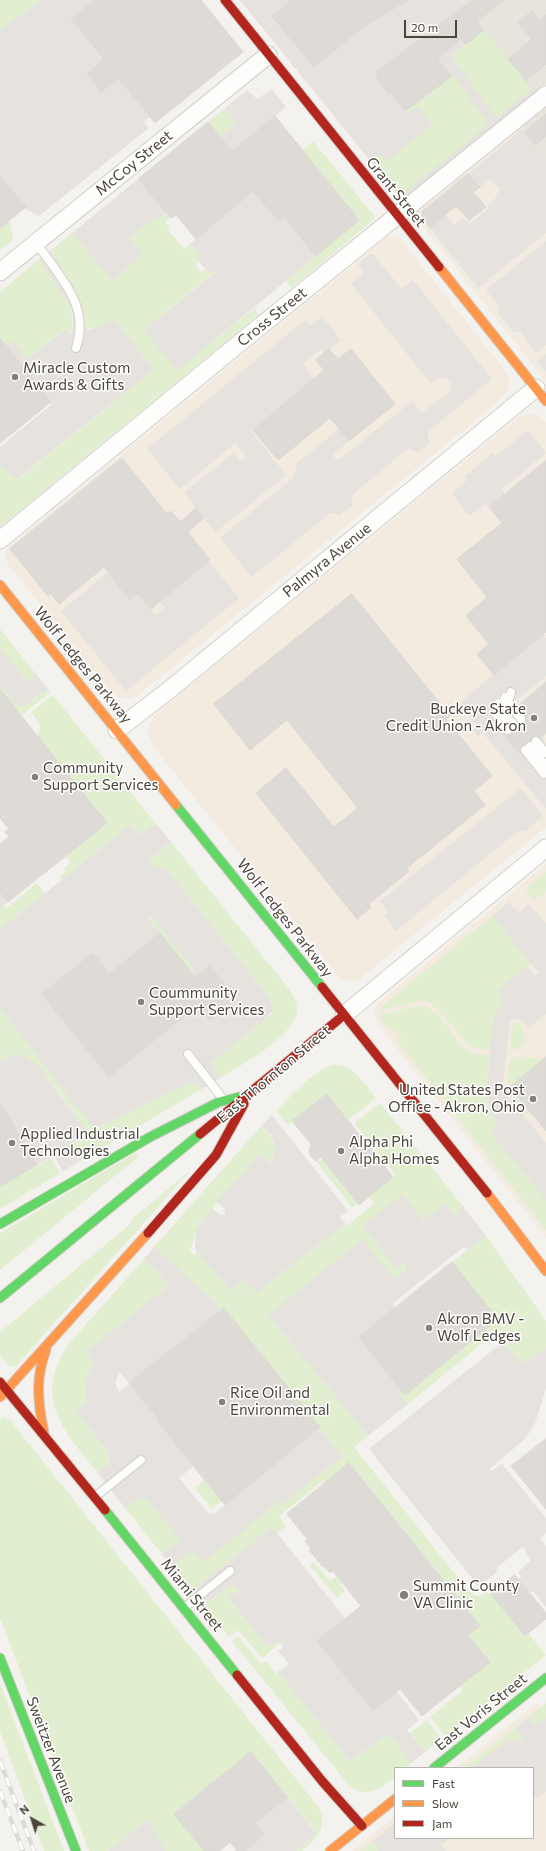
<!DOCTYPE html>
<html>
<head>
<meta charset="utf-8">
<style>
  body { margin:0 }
  #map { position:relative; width:546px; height:1851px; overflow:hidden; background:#f4f2ee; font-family:Commissioner,sans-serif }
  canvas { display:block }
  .legend { position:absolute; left:394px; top:1767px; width:140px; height:72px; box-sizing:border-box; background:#fff; border:1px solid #b7b4b0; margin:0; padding:5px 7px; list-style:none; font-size:12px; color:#4b4439 }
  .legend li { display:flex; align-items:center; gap:8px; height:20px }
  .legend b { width:20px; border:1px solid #b7b4b0 }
  .north { position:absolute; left:12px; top:1799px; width:40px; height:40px; -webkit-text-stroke:3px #fff; paint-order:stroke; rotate:321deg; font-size:11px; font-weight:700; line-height:16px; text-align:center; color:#4b4439 }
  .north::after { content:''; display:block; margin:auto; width:14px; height:18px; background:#4b4439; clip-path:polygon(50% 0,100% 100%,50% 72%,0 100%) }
  .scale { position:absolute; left:404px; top:20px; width:53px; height:18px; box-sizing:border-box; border:2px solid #4b4439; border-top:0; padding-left:5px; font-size:12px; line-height:14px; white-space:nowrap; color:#4b4439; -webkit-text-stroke:3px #fff; paint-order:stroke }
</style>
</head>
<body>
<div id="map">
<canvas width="546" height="1851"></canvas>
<ul class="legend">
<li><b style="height:5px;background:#63d668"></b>Fast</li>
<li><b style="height:5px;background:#ff974d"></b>Slow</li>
<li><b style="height:5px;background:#b3261e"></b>Jam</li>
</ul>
<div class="north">N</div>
<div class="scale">20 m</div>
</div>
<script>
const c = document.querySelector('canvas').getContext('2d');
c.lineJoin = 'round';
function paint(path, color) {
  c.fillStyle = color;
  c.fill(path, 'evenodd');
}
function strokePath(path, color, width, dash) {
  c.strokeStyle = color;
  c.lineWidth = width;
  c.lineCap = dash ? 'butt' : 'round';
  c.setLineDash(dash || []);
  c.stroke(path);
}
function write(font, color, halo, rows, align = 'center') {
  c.font = font + ' Commissioner,sans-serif';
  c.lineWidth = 3;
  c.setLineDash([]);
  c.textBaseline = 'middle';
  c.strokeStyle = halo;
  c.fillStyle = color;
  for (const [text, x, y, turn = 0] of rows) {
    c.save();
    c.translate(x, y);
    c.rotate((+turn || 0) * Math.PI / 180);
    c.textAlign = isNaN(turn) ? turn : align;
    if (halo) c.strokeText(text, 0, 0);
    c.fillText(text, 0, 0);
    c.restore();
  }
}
paint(new Path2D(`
  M460 0H546V84L535 93Z
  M546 103V158L519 125Z`), '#e7e4dc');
paint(new Path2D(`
  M519 125 546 158V382L415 216 419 208Z
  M388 236H396L402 241 506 371 509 378 510 384 507 392 498 402 137 696 127 699 119 697 111 692 7 563 5 557V550Z
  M530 414 539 415 546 422V827L363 976 355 981 344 980 339 976 154 748 148 734 149 725 153 717 158 712 482 447 520 416Z
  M546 864V1238L380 1027 374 1014 376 1006 386 996Z
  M537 1703 546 1714V1851H352L395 1816V1838H533V1768H456Z`), '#f3ebdf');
paint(new Path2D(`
  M240 0H460L535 93 404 200 401 199Z`), '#e6e2de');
paint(new Path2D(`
  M0 0H41L0 30Z
  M484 30 532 89 498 117 493 114 451 56Z
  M452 74 489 124 404 193 398 190 374 158 381 154 387 161 432 125 417 107 407 114 405 111 451 77Z
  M225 108 236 122 220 137 208 122Z
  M313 141 375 217 371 222 291 288 286 281 359 220 303 150Z
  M167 213 171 218 165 222 170 227 168 230 184 249 190 244 199 254V262L195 266 201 273 205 269 214 272 144 330 177 370 255 308 258 315 0 527V466L18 479 154 370 99 327 86 329 82 303 50 251 72 233 112 281 129 238 145 225Z
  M10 220 13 240 0 250V228Z
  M39 259C53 280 80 307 71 334L65 329 27 359 0 351V292Z
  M0 629 35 673 28 682 0 648Z
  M0 685 17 705C30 705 37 694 49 690L50 692 21 716 0 689Z
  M53 695 156 824 140 835 130 825 62 879 60 876 66 871 64 868 71 863 65 856 107 823 37 736C44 727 37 719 31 712Z
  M171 842 285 984C291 992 298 1000 297 1011 296 1035 240 1066 220 1078L212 1067V1062L267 1018 271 1014 270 998 165 868 151 866 148 864 151 859Z
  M546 872V891L535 900 525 889Z
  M37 883 45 893 0 929V908L4 905 7 908Z
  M492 916 531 962 497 991 504 1002 493 1020 489 1050 470 1047 437 1008 426 1001H418L380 1011 381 1007Z
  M151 917H153L195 970 192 973 149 921Z
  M417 1006C442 1004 450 1039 468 1051 474 1055 482 1055 489 1055 487 1081 486 1102 497 1126L490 1132 546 1200V1230L397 1041 401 1038 393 1029 390 1031 379 1016Z
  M0 1009 96 1129 187 1084 196 1083 202 1089 80 1161 72 1145 88 1132C75 1115 36 1055 17 1054 10 1054 5 1058 0 1061Z
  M517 1022C527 1032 530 1047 513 1050L510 1046 513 1025 514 1023Z
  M517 1057 541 1058 546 1064 540 1062 510 1086 530 1111 527 1114 509 1092 507 1086 509 1063 511 1060Z
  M332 1065C353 1063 364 1084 376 1098L348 1120 327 1094 288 1125 276 1111C292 1095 311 1073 332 1065Z
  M380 1103 462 1205 456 1217 423 1220 403 1194 398 1269 408 1261 407 1268 394 1279 268 1315 368 1436 354 1447 466 1588C476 1599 475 1596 488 1593L491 1594 525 1636 528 1633 546 1655 445 1736 430 1717 462 1691 459 1687 489 1662 468 1635 480 1626 350 1464 325 1483 323 1481 279 1516 286 1526 277 1533 272 1527 192 1590 172 1566 192 1551 201 1560 279 1501 282 1504 342 1457 319 1428 320 1427 224 1308 221 1310 213 1300 154 1247 261 1126C274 1138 279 1149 272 1166L260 1154 199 1224 190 1251 194 1255 197 1253 231 1291 244 1280 256 1293 345 1224 347 1226 374 1203 369 1196 394 1176 395 1174 354 1123Z
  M135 1153 138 1157 0 1270V1233Z
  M51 1158 60 1173 0 1209V1187Z
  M323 1160 358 1203 352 1207 316 1161Z
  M192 1169 16 1366 10 1367 0 1356V1332L128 1226 133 1218Z
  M486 1236 546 1321V1348L531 1359 522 1363 495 1333 408 1404 398 1392 401 1390 405 1394 498 1319 452 1262Z
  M144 1259 169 1285 86 1352 94 1363 86 1376 84 1383 86 1403 76 1411 110 1456 107 1466 97 1472C64 1430 34 1402 66 1347Z
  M3 1417 10 1420 320 1809C327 1829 317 1839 302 1851H295L317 1833 251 1753 174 1813 204 1851H166L147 1820 108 1851H89L0 1618V1419Z
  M205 1480 222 1501 212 1509 195 1488Z
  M140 1498 148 1500 179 1537V1541L162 1554 125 1508Z
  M314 1562 330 1581 337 1576 342 1583 340 1585 345 1591 337 1598 310 1566Z
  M232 1586 237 1588 238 1592 225 1595 266 1645 280 1643 262 1658 238 1630 229 1637 204 1606 226 1588Z
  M238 1636 261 1664 266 1661 276 1674 278 1672 350 1761 384 1737 388 1736 393 1739 411 1763 405 1768H395V1777C379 1789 370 1798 350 1787L232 1641Z
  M0 1683 64 1851H44L0 1731Z
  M546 1703V1718L538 1724 534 1725 527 1718Z
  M427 1720 442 1739 425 1752 410 1733Z
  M515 1728 525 1742 509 1739 472 1768H464Z
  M372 1842 379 1851H360Z`), '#e1eecf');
paint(new Path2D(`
  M41 0H95L71 19 104 59 87 74 101 91 118 78 149 117 144 122 149 128 39 216 24 208 26 207 0 176V30Z
  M373 78 399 111 403 109 408 113 417 107 432 124 387 161 381 154 374 158 342 117 347 111 341 103Z
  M272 89 286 107 232 151 220 137 236 122 225 108 247 90 257 99Z
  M522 129 546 158V233L478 288 430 228 446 215 454 225 463 218 469 225 489 208 487 206 494 200 500 188 490 179 480 187 468 174Z
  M138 179 167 213 145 225 129 238 143 254 112 281 72 233Z
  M253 191 278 221 284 217 316 256 177 371 144 330 214 273 205 269 199 262V254L190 244Z
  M546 241V345L536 353 520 332H514L497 312 499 307 486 290Z
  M50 251 82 303 86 329 89 330 115 321 154 370 17 479 0 466V447L52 404 6 346 13 341 27 359 66 329 71 334 73 326V314L68 303 39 259Z
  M372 253 402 289 413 280 492 379 429 431 428 437 430 443 417 453 411 449 406 450 353 494 351 500 354 504 339 516 334 513H330L252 577 220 538 293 478 297 463 339 429 349 441 334 454 335 459 339 460 412 401 421 412H423L449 392 451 388V383L445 378H439L431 384 351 284 362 274V270L358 264Z
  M322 316 341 340 325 353 321 349 303 364 314 379 251 431 286 475 216 532 184 493 234 452 240 460 245 459 246 456 237 445 234 444 180 489 147 449 305 320 310 326Z
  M546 354V372L537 361Z
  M528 430 546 453 502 489 505 494 489 507 485 504 471 515H468L452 493 467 480 465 476 493 453 495 456 498 454Z
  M209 561 239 598 126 691 61 611 108 572 130 600 138 593 156 615 165 608 160 602Z
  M543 634 546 638V676L515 701V706L524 717 503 734 520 754 541 737 546 743V809L483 733 478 736 473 730 476 724 457 705Z
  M0 648 28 682 35 673 49 690 41 693 24 706 16 705 0 685Z
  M521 788 543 816 526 831H518L396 931 384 916 387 913V910L380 901Z
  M156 824 171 842 149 860V865L165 868 270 998 272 1010 267 1018 212 1062V1067L220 1078 202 1089 196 1083 187 1084 95 1129 0 1009V929L130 825 140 835ZM151 917 195 970 192 973 195 977 210 966 236 998 210 1019 198 1005 109 1077 43 994 93 954 109 974 160 933 149 921V919Z
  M0 892 8 902 0 908Z
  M509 902 516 910 520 912 529 904 546 924V1014L528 1028 519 1019H514L510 1022 503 1084 506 1094 546 1143V1200L490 1132 497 1126 489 1106 487 1091 492 1024 496 1013 504 1002 497 991 527 966 534 975 539 973 492 916Z
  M17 1054 26 1057 38 1066 88 1132 72 1145 80 1161 63 1172 54 1156 37 1165 8 1117 0 1122V1061L11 1055Z
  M272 1115 348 1211 340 1217 345 1224 256 1293 244 1280 231 1291 197 1253 195 1248 196 1229 212 1208 220 1215 225 1214V1209L217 1202 260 1154 272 1165 275 1145 271 1135 261 1126Z
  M403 1194 423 1220 445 1204 456 1217 462 1205 486 1236 467 1250 464 1247 461 1249 393 1303 396 1307 401 1390 398 1392 408 1404 368 1436 268 1315 363 1239 394 1279 405 1270 408 1261 397 1269 362 1225Z
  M154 1247 213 1300 221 1310 129 1383 120 1373 116 1379V1385L119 1392 130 1384 159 1420 157 1422 194 1466 179 1478 207 1512 210 1514 215 1513 319 1428 342 1457 282 1504 279 1501 207 1560H201L192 1551 172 1566 162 1554 179 1541V1537L146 1499 140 1498 125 1508 97 1472 109 1464V1454L76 1411 86 1403 84 1380 94 1363 86 1352 169 1285 144 1259Z
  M503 1342 522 1363 531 1359 546 1348V1389L535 1423 526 1438 489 1470 492 1471 502 1464 546 1518V1533L540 1538 546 1546V1607L533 1591 529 1593 518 1579 521 1577 518 1572 531 1560 523 1547 496 1568 498 1571 479 1587 369 1449Z
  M272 1527 345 1618 317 1641 373 1711 397 1692 419 1720 407 1730 425 1752 411 1763 393 1739 388 1736 384 1737 350 1761 278 1672 289 1664 278 1651 283 1647 280 1643 266 1645 225 1594 237 1593 238 1591 237 1588 232 1586 226 1588 204 1606 192 1590Z
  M527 1718 535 1725 546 1718V1792L539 1797H533V1768H472L509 1739 525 1742 515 1728Z
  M287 1797 317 1834 295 1851H245L264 1835 255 1823Z
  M147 1820 166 1851H108Z
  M395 1823V1838H450L441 1845 446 1851H379L372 1842Z`), '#e6e3df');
const building = new Path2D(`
  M95 0H201L243 52 155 123 118 78 101 92 87 74 104 59 71 19Z
  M292 0H408L363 27 314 67 272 16Z
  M473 0H505L477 21 484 30 466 44 461 39 437 58 451 77 405 111 390 92 389 94 377 78 378 76 376 73Z
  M532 11 539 20 546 15V64L526 81 508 59 532 39 518 23Z
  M546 114V136L535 145 525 132Z
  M275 116 359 220 316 256 284 217 278 221 253 191 196 239 176 215 171 218 138 179 208 122 232 151Z
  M468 174 480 187 473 192 486 207 469 220 456 206 430 228 422 218V212Z
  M0 176 26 207 0 228Z
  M0 338 51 402 0 443Z
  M329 349 338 359 351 349 395 404 349 441 330 418 278 460 253 430 324 370 316 360Z
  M122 458 167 514 171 511 180 522 196 508 204 518 188 532 210 560 151 609 138 593 130 600 104 567 59 604 51 593 48 596 10 549Z
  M546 461V632L494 675 477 654 489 644 466 616 487 597 457 559 502 523 489 507Z
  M352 594 450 716 446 719 492 776 474 791 485 805 407 868 409 871 369 904 371 907 357 919 256 793 286 768 334 827 358 808 287 720 250 750 214 704Z
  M546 682V733L540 738 538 736 533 737 531 741 527 742 520 748V754L503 734 511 735 513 730 518 729 519 724 525 723 526 718 518 706Z
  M0 689 107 823 8 902 0 892V844L9 837 5 832 9 829 0 818Z
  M160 933 195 977 210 966 236 998 210 1020 198 1005 109 1077 42 994 93 953 109 974Z
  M546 1057V1131L510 1087Z
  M327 1094 393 1177 359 1205 321 1157 316 1161 309 1154 311 1144 292 1121Z
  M0 1103 37 1165 0 1187Z
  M452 1262 498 1319 405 1395 359 1337Z
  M224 1308 320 1427 225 1505 157 1421 159 1420 129 1383Z
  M546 1439V1509L511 1466Z
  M349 1463 480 1626 468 1635 490 1662 422 1716 400 1689 373 1711 317 1641 361 1606 333 1571 330 1573 324 1566 323 1567 309 1550 311 1549 305 1541 307 1539 287 1514Z
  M515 1575 546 1613V1619L525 1636 491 1594Z
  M251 1752 287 1797 255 1823 264 1835 245 1851H237L230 1842 219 1851H204L174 1814Z`);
paint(building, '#dedbd6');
strokePath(building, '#dcd9d4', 1);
const lane = new Path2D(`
  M36 243C48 259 72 289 77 308 81 321 80 336 76 348
  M511 692 508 702 521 719
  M505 697C499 709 507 716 514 725
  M498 703 495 713 508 730
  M536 741 546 753
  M530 746 546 766
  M525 750 544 774
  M188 1054 223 1099
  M96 1496 141 1460
  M184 1608 230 1571`);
const street = new Path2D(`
  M0 272 268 55
  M0 540 236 346 546 95
  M117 730 169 690 536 388
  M344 1015 546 848`);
const fast = new Path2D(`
  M176 805 322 987
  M0 1224 150 1137 219 1102 239 1097
  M0 1298 200 1134
  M105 1510 237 1675
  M0 1658 76 1851
  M434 1768 546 1678`);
const slow = new Path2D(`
  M439 267 546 401
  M0 585 176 805
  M487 1193 546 1271
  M0 1397 148 1233
  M44 1433C38 1404 35 1378 46 1350
  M330 1851 395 1799`);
const jam = new Path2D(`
  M225 0 439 267
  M322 987 487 1193
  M200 1134 344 1015
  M148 1233 216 1155 244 1104
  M0 1382 105 1510
  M237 1675 322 1781 362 1826`);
strokePath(lane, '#d2d0cb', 10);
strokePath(street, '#d2d0cb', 19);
strokePath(fast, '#d3cfc5', 11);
strokePath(slow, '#d3cfc5', 11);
strokePath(jam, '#d3cfc5', 11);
strokePath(lane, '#fdfdfc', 8);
strokePath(street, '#fdfdfc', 17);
strokePath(fast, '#63d668', 9);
strokePath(slow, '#ff974d', 9);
strokePath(jam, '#b3261e', 9);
const rail = new Path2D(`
  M0 1761 34 1851
  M0 1791 23 1851`);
strokePath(rail, '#dbdbda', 4.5);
strokePath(rail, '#fff', 3, [9]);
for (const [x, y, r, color] of [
  [15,377,4,"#868178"],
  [534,718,4,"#868178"],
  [35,777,4,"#868178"],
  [141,1002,4,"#868178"],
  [533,1099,4,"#868178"],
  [12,1143,4,"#868178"],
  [341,1151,4,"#868178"],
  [429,1328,4,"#868178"],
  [222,1402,4,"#868178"],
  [404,1595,5,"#868178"]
]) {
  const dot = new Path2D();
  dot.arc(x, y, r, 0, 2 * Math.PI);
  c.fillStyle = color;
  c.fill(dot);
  strokePath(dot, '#fff', 1.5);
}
write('15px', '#4b4439', '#fff', [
  ["McCoy Street",134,163,-39],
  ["Grant Street",396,192,51],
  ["Cross Street",272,317,-39],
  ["Palmyra Avenue",327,560,-39],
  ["Wolf Ledges Parkway",83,665,51],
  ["Wolf Ledges Parkway",285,918,52],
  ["East Thornton Street",274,1074,-40],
  ["Miami Street",192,1595,51],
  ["East Voris Street",481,1712,-39],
  ["Sweitzer Avenue",51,1750,69]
]);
write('15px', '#4b4439', '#fff', [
  ["Miracle Custom",23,368],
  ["Awards & Gifts",23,385],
  ["Buckeye State",526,709,"right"],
  ["Credit Union - Akron",526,726,"right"],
  ["Community",43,768],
  ["Support Services",43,785],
  ["Coummunity",149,993],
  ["Support Services",149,1010],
  ["United States Post",525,1090,"right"],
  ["Office - Akron, Ohio",525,1107,"right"],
  ["Applied Industrial",20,1134],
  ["Technologies",20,1151],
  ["Alpha Phi",349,1142],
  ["Alpha Homes",349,1159],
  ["Akron BMV -",437,1319],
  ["Wolf Ledges",437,1336],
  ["Rice Oil and",230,1393],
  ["Environmental",230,1410],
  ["Summit County",413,1586],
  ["VA Clinic",413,1603]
], 'left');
</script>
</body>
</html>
